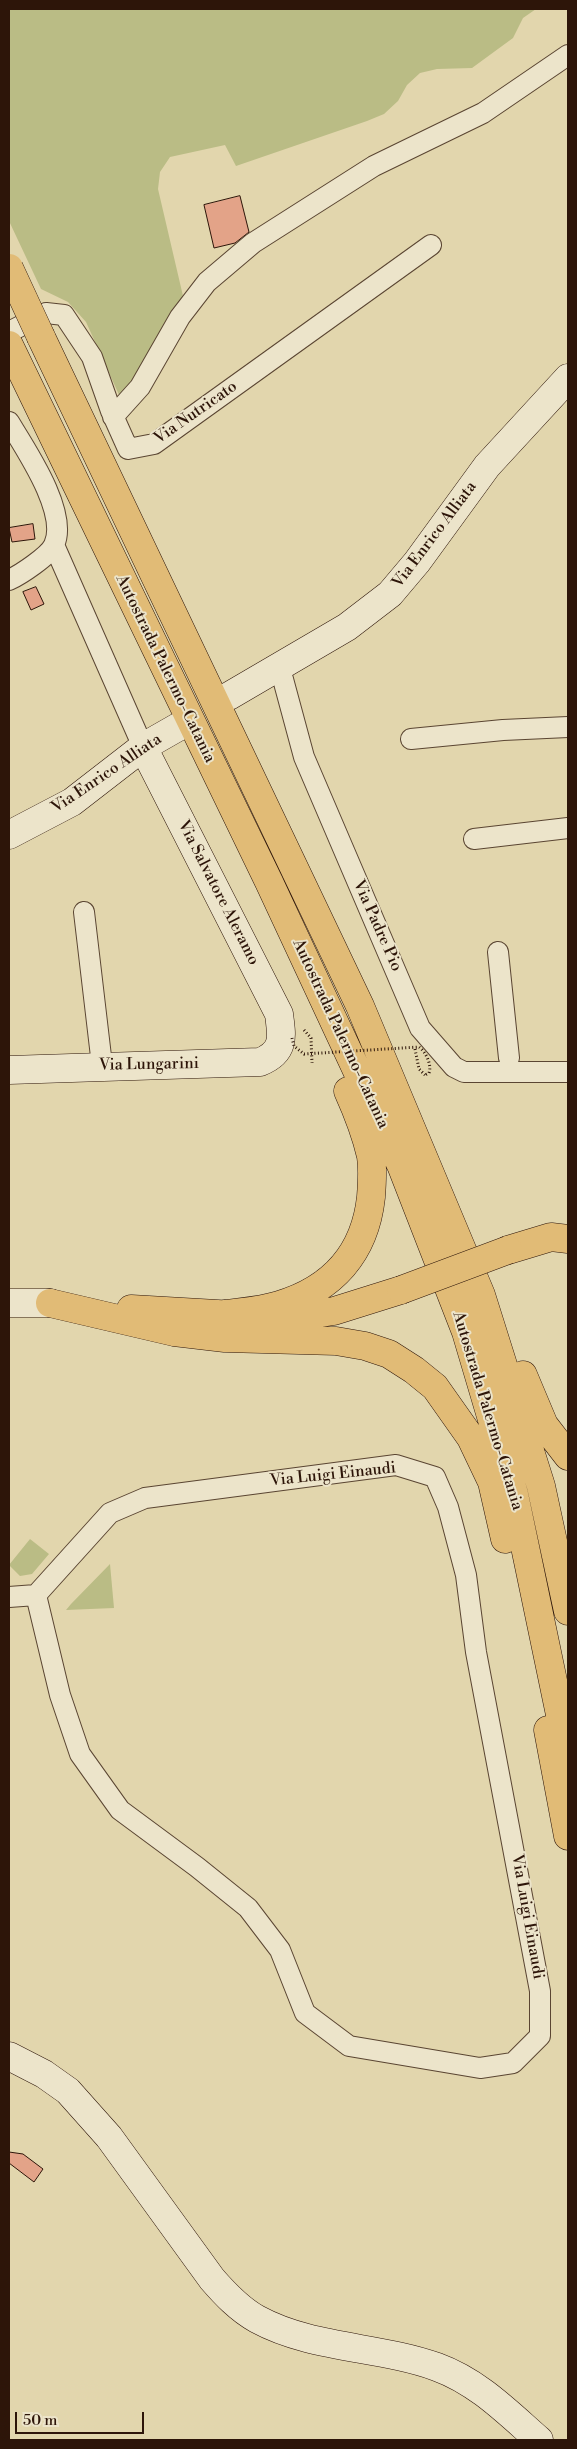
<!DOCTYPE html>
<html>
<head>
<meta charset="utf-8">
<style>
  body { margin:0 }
  #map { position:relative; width:577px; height:2449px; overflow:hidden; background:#e2d6ad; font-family:"Libre Bodoni",serif }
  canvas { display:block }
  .frame { position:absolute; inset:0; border:10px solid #2d1509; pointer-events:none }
  .scale { position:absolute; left:15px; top:2412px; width:129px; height:22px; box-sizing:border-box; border:2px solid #2d1509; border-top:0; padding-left:6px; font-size:15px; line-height:18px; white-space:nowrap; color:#2d1509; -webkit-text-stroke:4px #ece4ca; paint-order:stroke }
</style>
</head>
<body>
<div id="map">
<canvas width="577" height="2449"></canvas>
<div class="frame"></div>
<div class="scale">50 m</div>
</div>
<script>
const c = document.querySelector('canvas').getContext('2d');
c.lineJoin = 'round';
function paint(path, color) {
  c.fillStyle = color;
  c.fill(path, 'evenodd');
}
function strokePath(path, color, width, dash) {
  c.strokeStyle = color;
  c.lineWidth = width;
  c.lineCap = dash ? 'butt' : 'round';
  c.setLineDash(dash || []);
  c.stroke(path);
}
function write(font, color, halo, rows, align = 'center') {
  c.font = font + ' "Libre Bodoni",serif';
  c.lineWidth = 4;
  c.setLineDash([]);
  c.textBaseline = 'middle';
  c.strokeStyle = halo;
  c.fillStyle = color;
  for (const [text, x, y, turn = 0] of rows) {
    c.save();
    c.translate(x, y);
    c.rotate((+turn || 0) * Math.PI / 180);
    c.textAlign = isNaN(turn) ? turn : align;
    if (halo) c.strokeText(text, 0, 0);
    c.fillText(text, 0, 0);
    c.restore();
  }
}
paint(new Path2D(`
  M9 9H536L523 18 513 38 472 68 437 69 420 73 407 85 398 101 384 114 367 121 236 166 225 145 170 157 160 172 158 189 183 296 134 383 120 397 86 322 68 302 41 289 9 221Z
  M30 1539 49 1554 32 1574 20 1576 9 1565Z
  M110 1564 114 1608 66 1610 71 1604Z`), '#babc85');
const building = new Path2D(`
  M240 196 249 232 235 243 214 248 204 205Z
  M33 524 35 539 12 542 9 528Z
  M36 587 44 604 31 610 23 592Z
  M9 2152 23 2154 43 2169 34 2182 9 2163Z`);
paint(building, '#e3a388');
strokePath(building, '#2d1509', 1);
const street = new Path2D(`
  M9 332 46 313 64 315 92 357 111 411 128 449 154 444 431 245
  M113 417 140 387 180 317 207 282 253 243 374 166 483 113 568 55
  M9 422C26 450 69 513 54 545 49 556 20 575 9 580
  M54 545 143 747
  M280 668 304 757 420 1028 454 1067 464 1072H568
  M411 739 503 730 568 727
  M474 839 568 828
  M84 912 102 1065
  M498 952 509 1058
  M396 1465 435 1477 448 1507 466 1575 476 1652 540 1991V2036L513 2063 480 2068 349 2046 305 2013 280 1950 248 1908 197 1867 120 1810 80 1754 60 1695 36 1595 110 1513 145 1498Z
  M9 1597 36 1595`);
const secondary = new Path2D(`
  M229 696 347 627 390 594 417 562 487 466 568 378
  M9 835 72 802 143 747 178 727
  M9 1070 260 1062C285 1052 282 1037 279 1014L143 747
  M9 1303H50
  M9 2056 44 2074 68 2091 109 2137 212 2279C225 2294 239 2309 257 2319 312 2349 379 2346 437 2367 478 2382 507 2412 539 2440`);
const highway = new Path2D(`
  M41 337 360 1006 481 1295 541 1486 568 1611
  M9 345 269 882 401 1165 466 1332 514 1494 568 1753
  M508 1250 551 1237 568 1239
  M50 1303 174 1332 225 1338 336 1341 365 1346 389 1354 414 1370 435 1387 471 1438 492 1482 505 1539
  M131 1309 286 1318 334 1311 401 1290
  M219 1315C238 1312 260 1311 279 1305 333 1289 365 1253 371 1197 372 1184 373 1169 371 1156 366 1134 357 1111 348 1091
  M523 1375 544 1425 568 1456
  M548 1730 568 1836`);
strokePath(street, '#5a4532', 22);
strokePath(secondary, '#2d1509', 29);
strokePath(highway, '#2d1509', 29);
strokePath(new Path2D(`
  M304 1030 311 1038 312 1063
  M415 1049 419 1069 425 1075`), '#2d1509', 3, [1, 2.5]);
strokePath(street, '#ece4ca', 20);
strokePath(secondary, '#ece4ca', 28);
strokePath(highway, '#e1bb76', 28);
const highwayBridge = new Path2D(`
  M9 268 41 337
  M401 1290 508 1250`);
strokePath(highwayBridge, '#2d1509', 29, []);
strokePath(new Path2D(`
  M292 1038 294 1046 304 1054 419 1047C426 1052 432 1065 429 1073L425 1075`), '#2d1509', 3, [1, 2.5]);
strokePath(highwayBridge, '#e1bb76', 28);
write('16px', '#2d1509', '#ece4ca', [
  ["Via Nutricato",196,413,-35],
  ["Via Enrico Alliata",435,535,-53],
  ["Autostrada Palermo-Catania",165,669,64],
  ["Via Enrico Alliata",107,774,-34],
  ["Via Salvatore Aleramo",218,893,63],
  ["Via Padre Pio",377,926,66],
  ["Autostrada Palermo-Catania",340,1034,65],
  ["Via Lungarini",149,1065,-1],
  ["Autostrada Palermo-Catania",487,1411,73],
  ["Via Luigi Einaudi",333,1475,-6],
  ["Via Luigi Einaudi",527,1917,80]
]);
</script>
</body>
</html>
